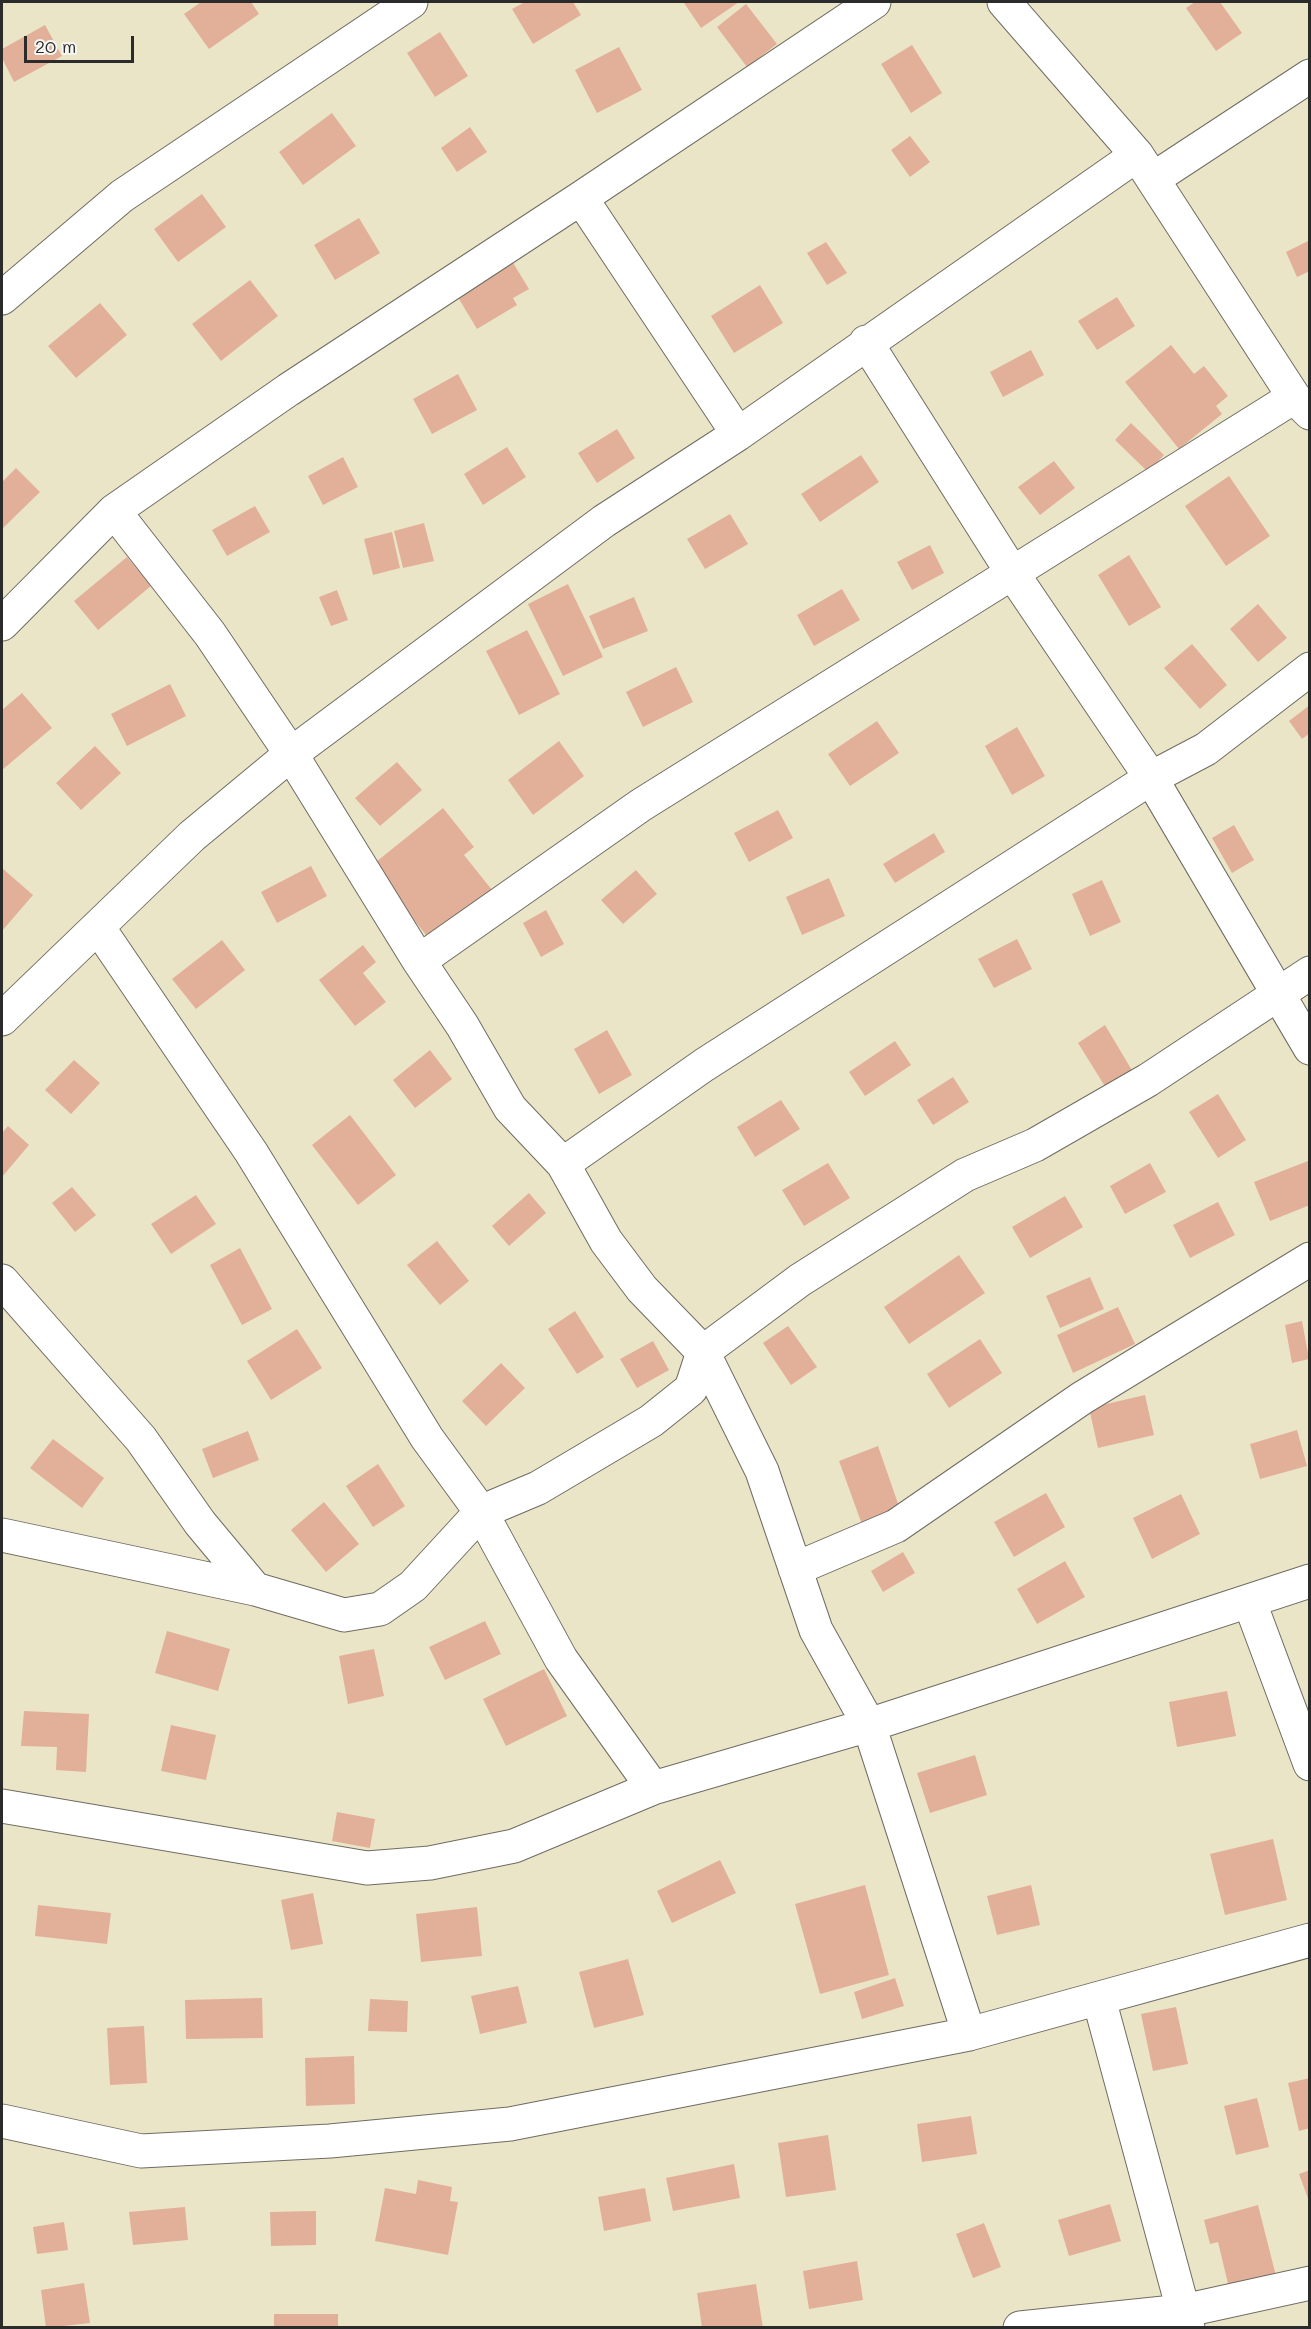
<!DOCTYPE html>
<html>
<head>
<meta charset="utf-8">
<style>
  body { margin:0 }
  #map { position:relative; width:1311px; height:2329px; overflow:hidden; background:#ebe5c8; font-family:Mali,sans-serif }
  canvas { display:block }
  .frame { position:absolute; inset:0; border:3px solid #2b2b2b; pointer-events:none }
  .scale { position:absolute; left:24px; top:36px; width:110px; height:27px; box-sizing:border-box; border:3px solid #2b2b2b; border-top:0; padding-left:8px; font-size:18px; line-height:21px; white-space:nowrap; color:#2b2b2b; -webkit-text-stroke:4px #f6f6f2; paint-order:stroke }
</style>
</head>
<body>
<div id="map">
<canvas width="1311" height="2329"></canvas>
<div class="frame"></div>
<div class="scale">20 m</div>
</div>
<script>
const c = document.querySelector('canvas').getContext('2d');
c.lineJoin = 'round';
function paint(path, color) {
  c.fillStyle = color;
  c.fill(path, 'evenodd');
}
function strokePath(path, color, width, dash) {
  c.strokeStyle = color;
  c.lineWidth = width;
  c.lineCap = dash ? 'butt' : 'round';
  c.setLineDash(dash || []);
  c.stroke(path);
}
paint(new Path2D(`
  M201 2H251L259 14 209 49 184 14Z
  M525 2H573L581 15 533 44 512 9Z
  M687 2H739L701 28 684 3Z
  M1195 2H1220L1242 33 1216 51 1186 8Z
  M746 4 777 44 747 67 717 27Z
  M45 25 62 56 14 82 2 58V49Z
  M440 32 468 76 435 97 407 53Z
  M912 45 942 93 911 113 881 64Z
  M619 47 642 90 597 113 575 70Z
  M332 113 356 146 303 185 279 152Z
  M470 127 487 152 457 172 441 148Z
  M910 136 930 162 910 177 891 150Z
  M202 194 226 227 178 262 154 229Z
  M359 218 380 253 335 280 314 245Z
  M1310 240V271L1297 277 1286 252Z
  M826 242 847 273 827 285 807 253Z
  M512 261 529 289 513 298 517 305 477 329 456 294Z
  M250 280 278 316 221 361 192 324Z
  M760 285 783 323 734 353 711 316Z
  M1117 297 1135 326 1097 350 1078 321Z
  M100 303 127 335 76 378 48 346Z
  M1171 345 1194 374 1204 366 1228 396 1216 406 1222 414 1179 449 1125 382Z
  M1031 350 1044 375 1003 397 990 372Z
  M458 374 477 410 432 434 413 399Z
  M1131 423 1164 455 1148 472 1115 440Z
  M617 429 635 458 597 483 578 453Z
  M507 447 526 477 483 505 464 474Z
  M861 455 879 482 820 522 801 494Z
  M343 457 358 487 323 505 308 476Z
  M1054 461 1075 488 1040 515 1018 487Z
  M16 468 40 492 2 529V482Z
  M1229 476 1270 536 1226 566 1185 506Z
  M255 506 270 532 227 556 212 530Z
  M730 514 748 544 705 569 687 539Z
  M424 523 434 561 403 568 394 531Z
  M392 532 400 568 373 575 364 539Z
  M930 545 944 573 912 590 897 562Z
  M1129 555 1161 607 1129 626 1098 575Z
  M127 557 151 586 98 630 74 601Z
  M568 584 603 657 563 676 528 604Z
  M842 589 860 620 814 646 797 615Z
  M337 590 348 620 331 626 319 597Z
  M634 597 648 631 603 649 589 616Z
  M1258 604 1287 638 1258 662 1230 629Z
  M527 630 560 694 519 715 486 651Z
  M1192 644 1227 685 1200 709 1164 668Z
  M676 667 693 702 643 727 626 692Z
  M170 684 186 716 127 746 111 714Z
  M22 693 52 728 2 770V710Z
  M1310 705V733L1302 739 1289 721Z
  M877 721 899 753 850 786 828 754Z
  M1017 727 1045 776 1012 795 985 746Z
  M559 741 584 776 533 815 508 780Z
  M95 746 121 773 81 810 56 783Z
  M397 762 422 790 380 826 355 798Z
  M443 808 474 847 464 855 496 895 434 945 371 866Z
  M778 810 793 838 749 862 734 833Z
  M1234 825 1254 860 1232 873 1212 838Z
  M934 833 945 852 895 883 883 864Z
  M311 866 327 896 277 923 261 892Z
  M2 868 33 895 2 931Z
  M636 870 657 894 623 924 601 900Z
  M829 878 845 916 802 935 786 897Z
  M1102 880 1121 922 1090 936 1072 894Z
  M546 910 564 944 541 957 523 923Z
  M1017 939 1032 969 994 988 978 959Z
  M222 940 245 970 196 1009 172 979Z
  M363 945 376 962 363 973 386 1002 355 1026 319 980Z
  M1105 1025 1133 1072 1106 1088 1078 1043Z
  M607 1030 632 1075 599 1094 574 1049Z
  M895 1041 911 1065 865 1096 849 1072Z
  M430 1050 452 1079 415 1108 393 1080Z
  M74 1060 100 1083 71 1114 45 1090Z
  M953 1077 969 1102 933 1125 917 1100Z
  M1218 1094 1246 1140 1218 1158 1189 1112Z
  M781 1100 800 1129 755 1157 737 1127Z
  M350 1115 396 1175 358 1205 312 1145Z
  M8 1126 29 1145 2 1177V1133Z
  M1308 1161 1310 1205 1270 1221 1254 1182Z
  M828 1163 850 1198 804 1226 782 1190Z
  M1150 1163 1166 1192 1125 1214 1110 1186Z
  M72 1187 96 1215 75 1232 52 1203Z
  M529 1193 546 1213 509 1246 492 1226Z
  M196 1195 216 1224 171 1254 151 1224Z
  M1065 1196 1083 1227 1030 1258 1012 1227Z
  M1218 1202 1235 1235 1190 1258 1173 1225Z
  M437 1241 469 1281 440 1305 407 1265Z
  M240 1248 272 1309 242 1325 210 1265Z
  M959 1255 985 1293 909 1344 884 1307Z
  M1090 1277 1104 1309 1060 1328 1046 1296Z
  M1118 1307 1135 1344 1073 1373 1057 1335Z
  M575 1311 604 1357 577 1374 548 1329Z
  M1302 1321 1309 1359 1292 1363 1285 1325Z
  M788 1326 817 1367 791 1385 763 1343Z
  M297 1329 322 1368 271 1400 247 1361Z
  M980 1339 1002 1373 949 1408 927 1374Z
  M653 1341 669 1370 637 1388 620 1359Z
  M501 1363 525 1388 486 1426 462 1401Z
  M1145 1395 1154 1435 1098 1448 1089 1408Z
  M1297 1430 1307 1466 1260 1479 1250 1444Z
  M248 1431 259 1460 213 1478 202 1449Z
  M53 1439 104 1478 82 1508 30 1468Z
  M878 1446 902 1515 864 1530 839 1461Z
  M378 1464 405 1506 373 1527 346 1486Z
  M1046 1493 1065 1527 1014 1557 994 1522Z
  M1181 1494 1200 1534 1152 1559 1133 1518Z
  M324 1502 359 1544 326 1572 291 1530Z
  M903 1552 915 1573 883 1592 871 1571Z
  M1065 1561 1085 1597 1037 1624 1017 1589Z
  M485 1621 501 1654 445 1680 429 1647Z
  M167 1631 230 1649 218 1691 155 1673Z
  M374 1649 384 1696 348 1704 339 1656Z
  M544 1669 567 1716 506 1746 483 1699Z
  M1227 1691 1236 1736 1177 1747 1169 1702Z
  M24 1711 89 1714 86 1772 56 1770 57 1747 21 1746Z
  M171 1725 216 1735 206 1780 161 1771Z
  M975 1755 987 1795 930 1813 917 1773Z
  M337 1812 375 1819 370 1848 332 1841Z
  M1273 1839 1287 1900 1225 1915 1210 1854Z
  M720 1860 736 1893 672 1923 657 1891Z
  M865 1885 889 1975 820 1994 795 1904Z
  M1031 1885 1040 1925 997 1935 987 1896Z
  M313 1893 323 1944 291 1950 281 1900Z
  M38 1905 111 1913 107 1944 35 1936Z
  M477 1907 482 1956 421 1962 416 1914Z
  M628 1959 644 2015 594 2028 579 1972Z
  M895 1978 904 2006 862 2019 854 1992Z
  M518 1986 527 2023 480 2034 471 1996Z
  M262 1998 263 2038 186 2039 185 2000Z
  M370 1999 408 2001 407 2032 368 2031Z
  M1176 2007 1188 2064 1153 2071 1141 2014Z
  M144 2026 147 2083 110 2085 107 2028Z
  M354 2056 355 2104 306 2106 305 2058Z
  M1310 2078V2128L1299 2131 1288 2083Z
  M1257 2098 1269 2147 1236 2155 1224 2106Z
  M971 2116 977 2154 922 2162 917 2124Z
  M828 2135 836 2190 786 2197 778 2143Z
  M734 2164 740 2198 673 2211 666 2178Z
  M1310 2170V2201H1309L1299 2174Z
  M418 2180 452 2187 450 2201 458 2202 448 2255 375 2241 385 2188 416 2194Z
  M645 2188 651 2221 604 2231 598 2197Z
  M1110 2204 1121 2241 1069 2256 1058 2220Z
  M1258 2205 1276 2276 1229 2288 1218 2242 1210 2244 1204 2220Z
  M185 2207 188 2240 133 2245 129 2212Z
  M316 2211V2245L271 2246 270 2212Z
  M64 2222 68 2250 37 2254 33 2227Z
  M984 2223 1001 2267 973 2278 956 2234Z
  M857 2261 863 2300 809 2309 803 2271Z
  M84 2283 90 2323 46 2328 41 2290Z
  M756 2284 763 2328H702L697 2293Z
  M274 2314H338V2328H274Z`), '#e2b099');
const street = new Path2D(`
  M1004 2 1137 155 1294 397 1310 413
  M1153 179 1310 76
  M581 198 738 434
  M2 298 122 196 411 2
  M866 342 1013 574 1151 778 1310 1048
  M114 511 210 634 291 754 419 961 462 1025 510 1108 563 1164 606 1241 642 1289 703 1352 762 1471 816 1630 869 1725 969 2034
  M2 624 114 511 288 390 581 198 874 2
  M98 927 251 1152 427 1438 481 1512 561 1659 653 1788
  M419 961 641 805 1294 397
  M2 1019 192 836 291 754 604 521 738 434 1137 155
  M563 1164 704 1065 1151 778 1206 749 1310 669
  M2 1281 141 1439 200 1523 255 1589
  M2 1535 255 1589 344 1615 380 1609 413 1586 481 1512 538 1488 651 1421 691 1389 703 1352 800 1280 965 1175 1035 1145 1148 1080 1310 973
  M795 1569 896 1526 1082 1398 1310 1259
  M1250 1603 1310 1764
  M2 1806 367 1868 430 1863 514 1846 653 1788 869 1725 1310 1581
  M1099 1999 1188 2328
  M2 2121 141 2151 330 2141 510 2124 969 2034 1310 1940
  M1020 2328 1183 2311 1310 2283`);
strokePath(street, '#6e6c62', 35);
strokePath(street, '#fff', 33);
</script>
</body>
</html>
